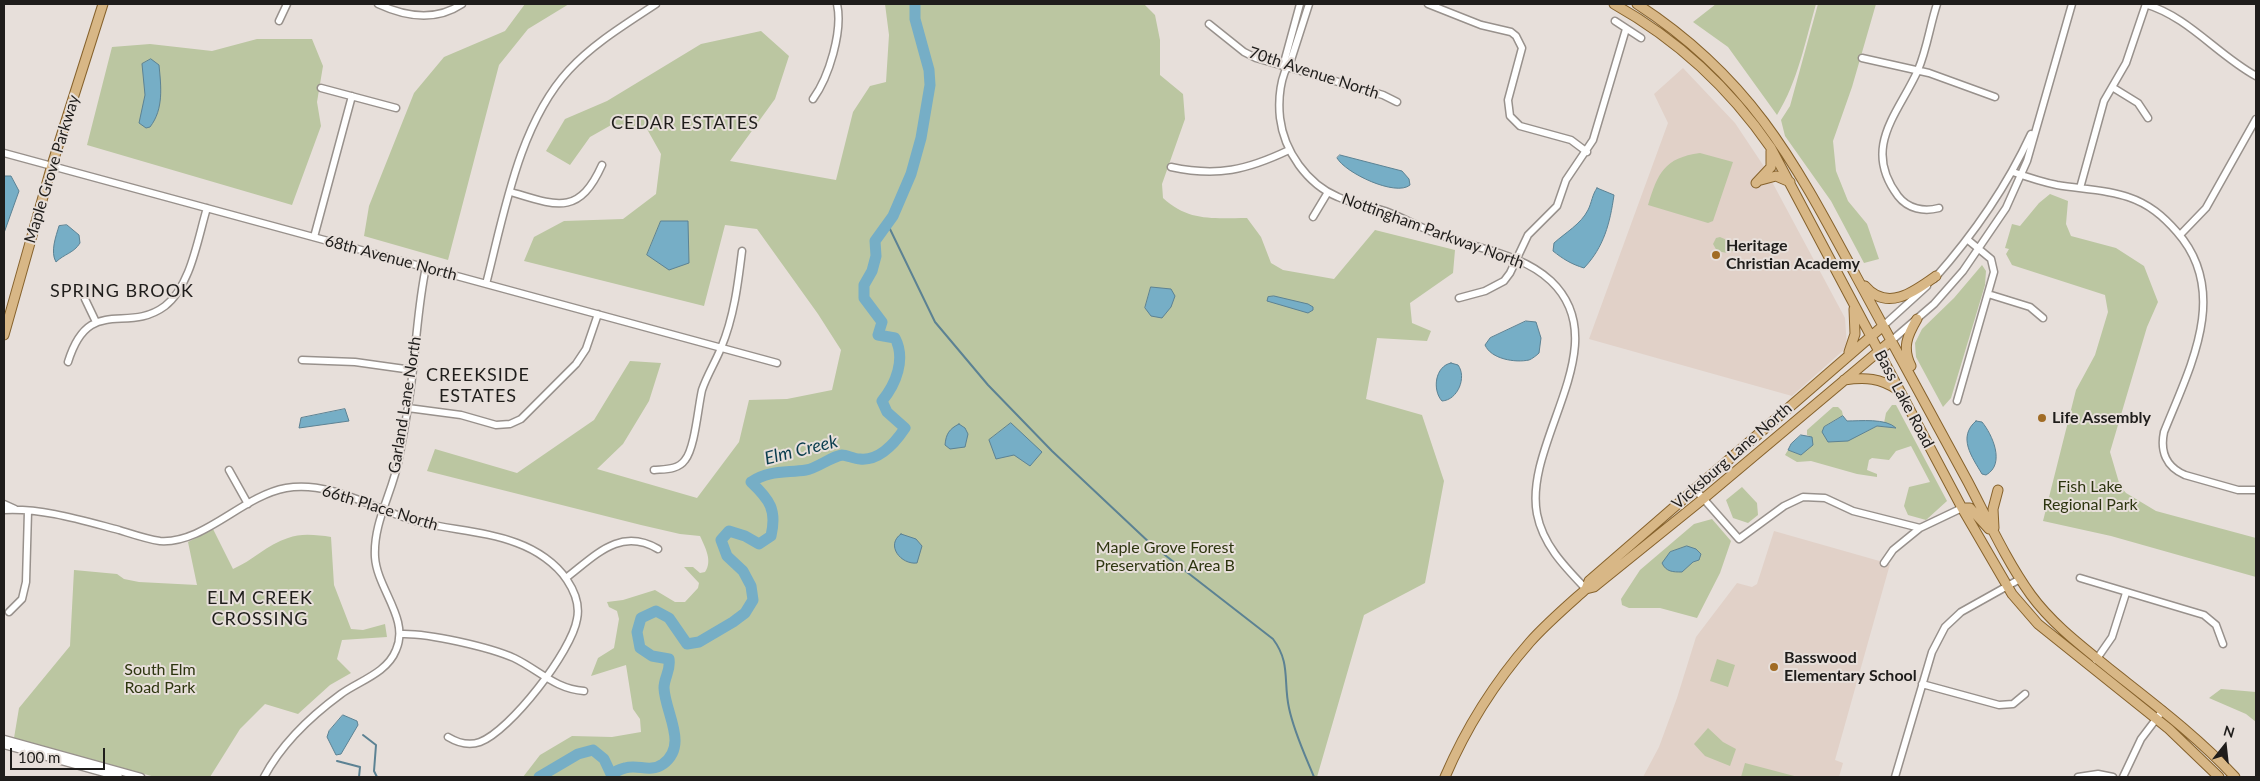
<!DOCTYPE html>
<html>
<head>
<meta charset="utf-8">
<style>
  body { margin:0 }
  #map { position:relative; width:2260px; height:781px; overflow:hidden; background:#e7dfda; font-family:Lato,sans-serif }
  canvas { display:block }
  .frame { position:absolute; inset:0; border:5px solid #1f1d1b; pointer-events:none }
  .north { position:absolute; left:2200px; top:721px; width:50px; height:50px; -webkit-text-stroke:4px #e7dfda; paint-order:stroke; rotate:16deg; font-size:14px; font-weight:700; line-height:20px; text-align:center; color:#1f1d1b }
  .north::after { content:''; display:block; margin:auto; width:18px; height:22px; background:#1f1d1b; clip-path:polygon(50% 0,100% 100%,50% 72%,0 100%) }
  .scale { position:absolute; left:10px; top:748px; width:95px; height:22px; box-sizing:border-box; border:2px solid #1f1d1b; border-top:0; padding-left:6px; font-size:15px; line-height:18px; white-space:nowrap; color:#1f1d1b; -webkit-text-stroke:4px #e7dfda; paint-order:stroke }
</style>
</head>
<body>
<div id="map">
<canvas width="2260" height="781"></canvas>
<div class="frame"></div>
<div class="north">N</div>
<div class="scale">100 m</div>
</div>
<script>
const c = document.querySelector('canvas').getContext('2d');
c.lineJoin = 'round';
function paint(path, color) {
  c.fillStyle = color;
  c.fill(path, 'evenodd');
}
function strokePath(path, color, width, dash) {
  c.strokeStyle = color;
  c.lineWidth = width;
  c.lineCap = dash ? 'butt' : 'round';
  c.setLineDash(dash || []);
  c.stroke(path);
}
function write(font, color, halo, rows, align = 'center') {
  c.font = font + ' Lato,sans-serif';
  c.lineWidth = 4;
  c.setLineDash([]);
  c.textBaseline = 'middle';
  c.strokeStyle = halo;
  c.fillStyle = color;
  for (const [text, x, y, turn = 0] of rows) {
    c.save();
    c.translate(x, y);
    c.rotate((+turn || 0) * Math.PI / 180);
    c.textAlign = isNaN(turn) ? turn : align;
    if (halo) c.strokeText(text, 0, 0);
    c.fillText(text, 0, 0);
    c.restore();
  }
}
paint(new Path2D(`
  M1683 68 1735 123 1763 165 1845 318 1847 347 1792 396 1589 339 1668 123 1654 94Z
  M1774 531 1890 564 1835 760 1843 763 1839 777H1643L1659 747 1677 698 1696 637 1737 583 1752 587 1757 584Z`), '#e1d1c8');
paint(new Path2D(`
  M525 4H569L528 29 499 65 448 260 364 236 369 206 414 93 444 57 505 31Z
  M885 4H1144L1155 15 1160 40V75L1183 94 1185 119 1162 184 1163 198C1189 222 1214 218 1247 218L1261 237 1271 263 1283 270 1334 279 1375 230 1455 250 1453 273 1410 303 1412 323 1431 331 1427 341 1377 338 1366 399 1422 415 1444 481 1425 583 1364 615 1317 777H523L540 755 572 736 612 737 641 732 640 719 633 709 626 665 591 676 598 658 614 648 619 619 617 611 609 607 607 602 623 600 655 590 675 602H685L698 588 699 583 684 567H693L700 573 705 572C713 561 705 547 700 536L680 534 641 525 427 471 435 449 517 473 594 420 630 361 661 363 649 401 623 444 597 469 697 498 739 442 749 400 787 399 832 390 841 350 818 314 757 229 725 225 704 306 524 261 534 237 564 221 623 219 656 194 661 154 647 129 613 124 590 137 570 165 546 151 565 119 607 101 701 44 761 31 789 56 775 99 730 161 836 180 853 112 870 86 886 82 889 35Z
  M1716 4H1816C1805 42 1798 81 1777 115L1728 47 1693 22Z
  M1818 4H1876L1852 87 1833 141 1836 171 1848 201 1867 224 1879 259 1864 263 1831 201 1785 136 1781 120 1790 106Z
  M257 39H312L323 66 317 102 321 126 292 205 87 145 112 47 150 44 212 51Z
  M1700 153 1733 162 1713 221 1708 223 1648 205C1658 173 1664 158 1700 153Z
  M2050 194 2068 201 2066 224 2071 236 2116 248 2144 266 2158 302 2147 327 2110 452 2120 486 2126 493 2156 511 2256 538V577L2111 536 2043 521 2076 390 2095 355 2108 312 2105 295 2012 265 2006 254 2009 249 2005 248 2012 224 2020 226 2039 203Z
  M1720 237 1736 244 1737 249 1727 253 1717 251 1713 244 1716 238Z
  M1982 265 1986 271 1985 285 1951 398 1943 407 1916 357 1915 343 1922 329 1954 298Z
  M1892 405H1896L1947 501 1926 520 1908 515 1904 506 1909 487 1930 482 1911 446 1896 451 1889 460 1872 458 1869 460 1867 470 1877 474V477L1857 474 1811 461 1797 462 1785 455 1788 450 1801 455 1812 437 1807 435V430L1833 407H1838L1842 411 1843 416 1824 427 1855 437 1877 426 1896 428 1884 423 1886 413Z
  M1742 487 1757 503 1758 515 1748 523 1733 518 1726 500Z
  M1712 519 1731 541 1720 573 1697 618 1660 608H1629L1622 605 1621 599 1640 570 1694 524Z
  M213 529 233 569C252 561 268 544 288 538 301 533 317 535 331 537L334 585 351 629 363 630 385 624 387 637 342 640 337 659 351 673 330 685 298 714 265 704 240 729 210 777H155L14 738 19 708 70 646 74 570 117 574 124 579 139 582 197 585 188 542Z
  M1717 659 1735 665 1728 687 1710 681Z
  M2221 689 2256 692V722L2246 714 2209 698Z
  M1708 728 1723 742 1736 749 1730 766 1705 756 1694 744Z
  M1745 763 1798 777H1741Z`), '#bbc6a1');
const water = new Path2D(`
  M151 59 159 65C161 86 164 109 150 127L146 128 139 123 145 95 142 64Z
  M1340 155 1402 171 1409 179 1410 185C1396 197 1345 173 1337 158Z
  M4 176H11L19 191 4 233Z
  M1597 188 1614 195C1610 223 1604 247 1584 268 1571 264 1563 259 1553 251L1554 243C1565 233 1581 224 1588 210 1592 202 1592 195 1597 188Z
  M661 221H688L689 263 669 270 647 255Z
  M67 225 79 235 80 243C74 253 64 254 56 262 50 252 56 236 59 226Z
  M1151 287 1171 289 1175 296 1171 307 1162 318 1151 316 1145 308Z
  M1274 296 1308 304 1313 307V310L1308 313 1267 301 1268 297Z
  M1526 321 1536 322 1541 338 1539 353C1537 355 1532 359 1529 360 1515 363 1491 359 1485 345L1490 338Z
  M1451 363 1458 365C1467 377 1458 400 1442 401 1432 390 1435 366 1451 363Z
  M345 409 349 421 299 428 301 418Z
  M1843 416 1847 421C1860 421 1886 418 1896 428L1877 426 1848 441 1828 442 1822 432 1824 427Z
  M1976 421 1982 422C1992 434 2006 464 1986 475L1982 474C1972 457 1957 437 1976 421Z
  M1011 423 1042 452 1030 466 1014 455 996 459 989 440Z
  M959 424 965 428 968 434 965 447 950 449 945 445C946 434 949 429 959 424Z
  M1801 435 1812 437 1813 445 1801 455 1788 450 1791 444Z
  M901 534 916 539 922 546 917 563C901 565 885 545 901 534Z
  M1687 546 1696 549 1701 554 1699 560 1693 562 1682 572C1673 572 1666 572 1662 563L1670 552Z
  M343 715 357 721 358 725 341 754 336 755 327 737 329 731Z`);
paint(water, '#76aec6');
strokePath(water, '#5c8293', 1);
strokePath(new Path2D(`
  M888 225 935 322 988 385 1052 451 1152 545 1273 639C1291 663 1283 681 1289 708 1294 732 1305 755 1314 777
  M363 735 376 745 374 771 377 777
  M337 761 360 767 359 777`), '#5c8293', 2);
strokePath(new Path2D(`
  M539 777 578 754 593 750 604 759 611 774C615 772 620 769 625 768 638 764 650 773 663 764 689 745 665 713 664 688 664 677 671 671 669 659L652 656 640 648 637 632 641 618 656 611 669 618 687 644 699 642 733 622 745 613 753 600 751 586 743 571 727 556 721 540 729 531 745 536 759 544 771 536C777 510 770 500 751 482 769 470 786 473 806 470 818 468 830 457 842 455 847 455 854 459 860 459 879 461 895 443 905 428L887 412 882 401C896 384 906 359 895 338L878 335 882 322 864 298V285L872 271 876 256 875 241 893 216 911 174 921 138 930 85 929 70 915 19V4`), '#76aec6', 11);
const minor = new Path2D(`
  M378 4C406 17 435 22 462 4
  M1309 4 1291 60C1280 76 1278 99 1280 118 1284 151 1307 184 1338 197 1353 204 1369 206 1385 211 1404 218 1421 228 1440 235 1477 249 1521 253 1551 281 1618 345 1523 441 1537 514 1543 545 1565 567 1586 589
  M1428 4 1481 25 1511 32 1516 36 1522 48 1508 100 1510 116 1520 126 1571 140 1587 152
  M1937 4C1930 25 1927 49 1918 70 1899 113 1861 147 1898 196 1908 209 1924 212 1939 208
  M2145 4C2189 17 2216 54 2256 76
  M279 21 287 4
  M1615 21 1641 38
  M1209 24 1244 52 1256 58 1383 95 1397 102
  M1862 58 1929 73 1995 97
  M1286 67 1285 59 1300 4
  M2112 87 2138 103 2148 118
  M321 88 396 108
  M813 99C829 77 843 31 837 4
  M4 153 777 363
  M1171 167C1217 177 1247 170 1289 150
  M2013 172C2027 177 2042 182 2057 185 2080 189 2106 189 2128 197 2149 204 2163 216 2177 232 2231 293 2189 369 2164 432 2160 451 2166 467 2185 475L2238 490H2256
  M2080 188 2104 101 2126 63 2146 4
  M511 192C557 206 579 216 602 165
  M1313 217 1328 192
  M2180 235 2206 208 2256 119
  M314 237 352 96
  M1934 279C1974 234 2006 188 2031 134
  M486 284C504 214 519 124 569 70 594 43 626 24 656 4
  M1988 294 2030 307 2043 318
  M1459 298 1485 291 1504 281 1510 273 1528 235 1557 206 1566 180 1593 140 1626 29
  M85 299 96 322
  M1883 326 1927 286
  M1891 341 1934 304 1963 271 2006 208 2027 161 2072 4
  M302 360 355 362 412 370
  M68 362C89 294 126 335 165 306 191 286 198 237 207 208
  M1957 401 1994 272 1991 259 1968 240
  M408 408 461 415 496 425 510 424 521 419 576 364 586 349 598 314
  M229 470 248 504
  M654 470C665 469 678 470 685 460 695 448 698 407 702 390 707 375 715 363 721 348 734 317 738 284 742 251
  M1694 488 1739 539 1784 506 1803 497 1825 498 1853 511 1920 528 1962 508
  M4 504 15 509
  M4 510C43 508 81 520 119 530 132 534 146 539 160 541 204 544 242 496 286 488 332 480 376 511 419 522 451 530 486 531 517 543 536 550 556 563 567 580 575 592 580 605 577 619 572 651 510 731 480 742 469 746 458 743 448 737
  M1884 563 1893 550 1920 528
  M566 578C596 555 620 527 658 549
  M2080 578 2204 615 2216 625 2223 644
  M9 612 22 599 26 582 28 511
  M401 634C428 633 489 647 514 658 539 670 555 689 584 691
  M2096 660 2112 637 2126 593
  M1922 684 1999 705 2013 704 2025 694
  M4 739 141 777
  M4 745 119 777
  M264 777C281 745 311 716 341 694 359 681 387 673 396 650 410 619 377 589 375 557 373 522 393 492 399 458 406 422 412 386 415 349 418 321 420 295 426 267
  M1895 777 1932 652 1945 627 1961 612 2020 579
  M2078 777 2098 774 2113 777
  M2123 777 2141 739 2163 710`);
const major = new Path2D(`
  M1614 4C1678 40 1729 87 1771 148L1962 508 2012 594 2038 624 2169 729 2219 777
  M1637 4C1751 78 1794 161 1856 276 1893 345 1931 413 1968 482 1988 520 2006 560 2031 595 2053 625 2083 647 2111 670 2154 704 2198 737 2235 777
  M1761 180 1776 176 1790 182
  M1756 183 1771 167V151
  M1865 286C1887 312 1914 292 1936 276
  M4 335 52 165 103 4
  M1849 352 1855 334 1854 309
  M1911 366C1902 348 1907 336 1917 319
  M1844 380C1866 377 1880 378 1898 390
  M1962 508H1970L1989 529
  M1994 528 1993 509 1998 490
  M1586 589 1589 581 1883 326
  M1445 777C1466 728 1495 682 1530 642 1547 623 1567 606 1586 589L1594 587 1703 499 1891 341`);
strokePath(minor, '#98918c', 9);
strokePath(major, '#86622c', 11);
strokePath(minor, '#fff', 6);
strokePath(major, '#d8b786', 9);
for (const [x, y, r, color] of [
  [1716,255,5,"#a16c25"],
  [2042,418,5,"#a16c25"],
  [1774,667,5,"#a16c25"]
]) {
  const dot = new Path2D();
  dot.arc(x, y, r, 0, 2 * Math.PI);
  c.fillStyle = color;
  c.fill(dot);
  strokePath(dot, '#e7dfda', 2);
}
write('16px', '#1f1d1b', '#e7dfda', [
  ["70th Avenue North",1314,73,18],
  ["Maple Grove Parkway",52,169,-73],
  ["Nottingham Parkway North",1433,231,20],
  ["68th Avenue North",391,258,15],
  ["Bass Lake Road",1904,399,62],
  ["Garland Lane North",405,405,-81],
  ["Vicksburg Lane North",1732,456,-41],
  ["66th Place North",380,508,17]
]);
write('bold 16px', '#1f1d1b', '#e7dfda', [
  ["Heritage",1726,246],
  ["Christian Academy",1726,264],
  ["Life Assembly",2052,418],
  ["Basswood",1784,658],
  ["Elementary School",1784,676]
], 'left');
write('16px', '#2d350f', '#e7dfda', [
  ["Fish Lake",2090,487],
  ["Regional Park",2090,505],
  ["Maple Grove Forest",1165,548],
  ["Preservation Area B",1165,566],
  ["South Elm",160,670],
  ["Road Park",160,688]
]);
c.letterSpacing = '1px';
write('18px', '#1f1d1b', '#e7dfda', [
  ["CEDAR ESTATES",685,123],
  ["SPRING BROOK",122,291],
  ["CREEKSIDE",478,375],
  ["ESTATES",478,396],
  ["ELM CREEK",260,598],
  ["CROSSING",260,619]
]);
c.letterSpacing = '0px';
write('italic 18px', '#0a3d4e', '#e7dfda', [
  ["Elm Creek",801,450,-14]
]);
</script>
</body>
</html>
